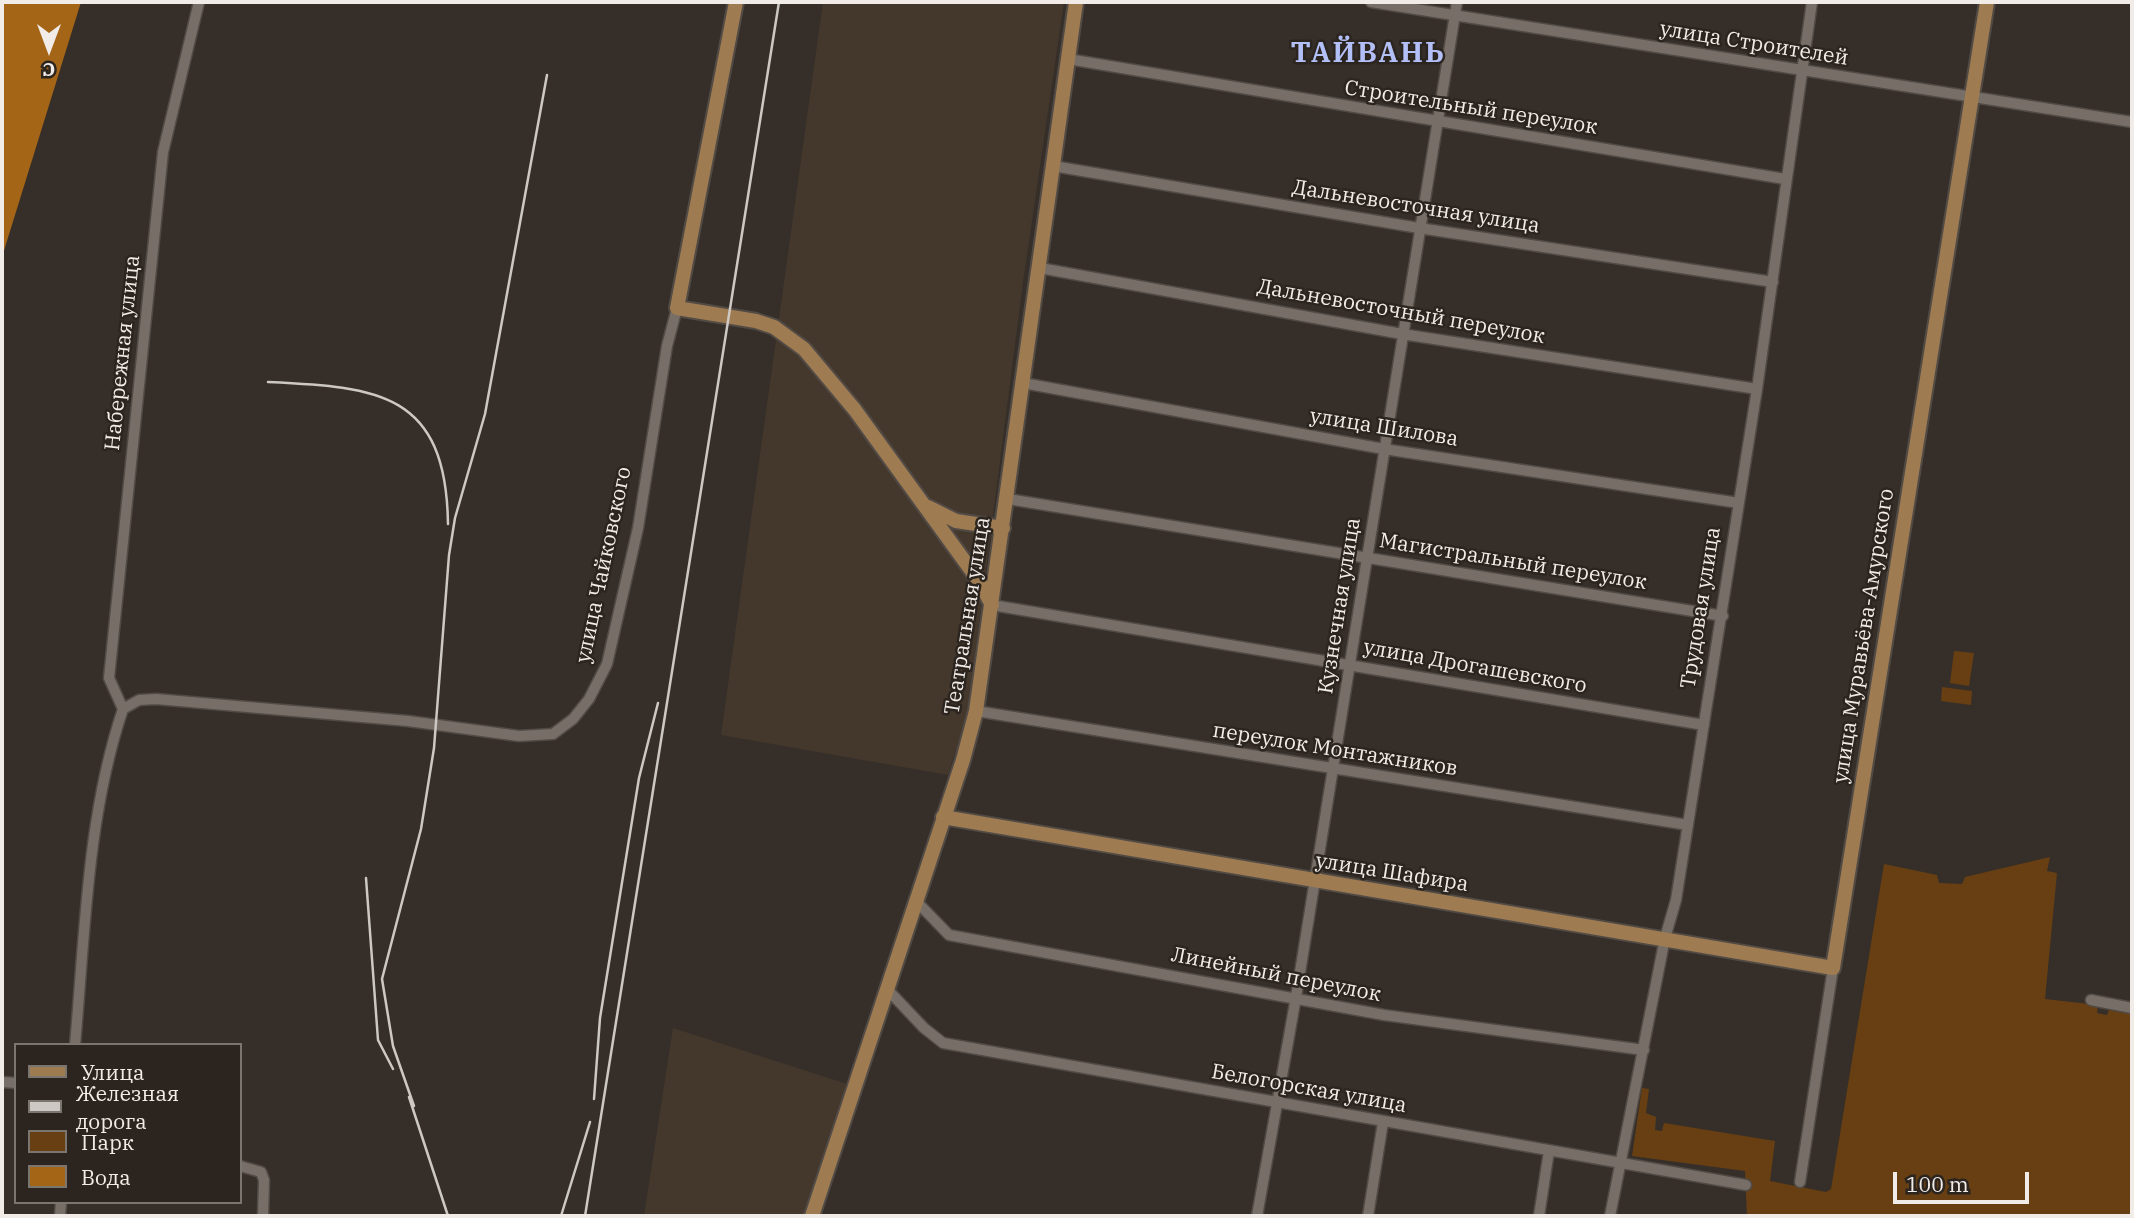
<!DOCTYPE html>
<html>
<head>
<meta charset="utf-8">
<style>
  body { margin:0 }
  #map { position:relative; width:2134px; height:1218px; overflow:hidden; background:#362f29; font-family:"IBM Plex Serif",serif }
  canvas { display:block }
  .frame { position:absolute; inset:0; border:4px solid #f1ece8; pointer-events:none }
  .legend { position:absolute; left:14px; top:1043px; width:228px; height:161px; box-sizing:border-box; background:#2c251f; border:2px solid #7b756f; margin:0; padding:9px 12px; list-style:none; font-size:21px; color:#f1ece8 }
  .legend li { display:flex; align-items:center; gap:14px; height:35px }
  .legend b { width:35px; border:2px solid #7b756f }
  .north { position:absolute; left:14px; top:14px; width:70px; height:70px; -webkit-text-stroke:5px #2c251f; paint-order:stroke; rotate:180deg; font-size:19px; font-weight:700; line-height:28px; text-align:center; color:#f1ece8 }
  .north::after { content:''; display:block; margin:auto; width:24px; height:32px; background:#f1ece8; clip-path:polygon(50% 0,100% 100%,50% 72%,0 100%) }
  .scale { position:absolute; left:1893px; top:1172px; width:136px; height:32px; box-sizing:border-box; border:4px solid #f1ece8; border-top:0; padding-left:9px; font-size:21px; line-height:24px; white-space:nowrap; color:#f1ece8; -webkit-text-stroke:5px #2c251f; paint-order:stroke }
</style>
</head>
<body>
<div id="map">
<canvas width="2134" height="1218"></canvas>
<div class="frame"></div>
<ul class="legend">
<li><b style="height:9px;background:#9e7b50"></b>Улица</li>
<li><b style="height:9px;background:#cdc8c3"></b>Железная дорога</li>
<li><b style="height:19px;background:#673f12"></b>Парк</li>
<li><b style="height:19px;background:#a56517"></b>Вода</li>
</ul>
<div class="north">С</div>
<div class="scale">100 m</div>
</div>
<script>
const c = document.querySelector('canvas').getContext('2d');
c.lineJoin = 'round';
function paint(path, color) {
  c.fillStyle = color;
  c.fill(path, 'evenodd');
}
function strokePath(path, color, width, dash) {
  c.strokeStyle = color;
  c.lineWidth = width;
  c.lineCap = dash ? 'butt' : 'round';
  c.setLineDash(dash || []);
  c.stroke(path);
}
function write(font, color, halo, rows, align = 'center') {
  c.font = font + ' "IBM Plex Serif",serif';
  c.lineWidth = 5;
  c.setLineDash([]);
  c.textBaseline = 'middle';
  c.strokeStyle = halo;
  c.fillStyle = color;
  for (const [text, x, y, turn = 0] of rows) {
    c.save();
    c.translate(x, y);
    c.rotate((+turn || 0) * Math.PI / 180);
    c.textAlign = isNaN(turn) ? turn : align;
    if (halo) c.strokeText(text, 0, 0);
    c.fillText(text, 0, 0);
    c.restore();
  }
}
paint(new Path2D(`
  M823 2H1064L1023 282 967 717 948 775 721 735Z
  M673 1028 847 1084 805 1216H644Z`), '#44382d');
paint(new Path2D(`
  M1954 651 1974 653 1969 686 1950 683Z
  M1942 687 1972 691 1971 705 1941 701Z
  M2050 857 2047 871 2057 873 2045 999 2098 1005 2097 1013 2107 1015 2110 1007 2132 1012V1216H1747L1745 1171 1632 1156 1642 1088 1649 1089 1646 1113 1656 1117 1655 1130 1662 1131 1664 1123 1775 1141 1770 1181 1826 1192 1831 1189 1884 864 1937 875 1939 883 1962 884 1965 877Z`), '#673f12');
paint(new Path2D(`
  M2 2H81L2 257Z`), '#a56517');
const street = new Path2D(`
  M1371 2 2132 122
  M1068 59 1785 179
  M1053 166 1419 228 1773 282
  M1040 268 1402 334 1757 389
  M1023 383 1384 449 1739 503
  M1008 499 1723 616
  M992 605 1704 725
  M123 709 139 700 156 699 408 721 519 736 553 734 573 719 589 699 607 664 638 528 667 346 677 308
  M123 709 109 678 163 152 199 2
  M976 711 1688 825
  M916 901 949 935 1384 1015 1644 1050
  M887 989 924 1028 943 1043 1746 1185
  M2091 1000 2132 1008
  M75 1045C85 933 87 816 123 709
  M2 1082 16 1083
  M240 1166 261 1172 264 1180 263 1216
  M1800 1182 1833 968
  M60 1216 61 1202
  M1257 1216 1296 997 1457 2
  M1368 1216 1383 1122
  M1539 1216 1549 1151
  M1610 1216 1665 938 1676 900 1757 389 1812 2`);
const secondary = new Path2D(`
  M736 2 677 308 756 321 774 327 804 349 855 410 979 581 992 605
  M928 507 956 521 1003 528
  M943 817 1833 968 1987 2
  M812 1216 963 760 976 711 1076 2`);
strokePath(street, '#514a45', 13);
strokePath(secondary, '#514a45', 18);
strokePath(street, '#776f67', 10);
strokePath(secondary, '#9e7b50', 14);
strokePath(new Path2D(`
  M268 382C378 387 446 392 448 524
  M366 878 378 1040 393 1069
  M409 1097 448 1216
  M594 1099 600 1018 639 778 658 703
  M414 1106 393 1046 382 979 421 829 434 748 449 555 455 518 485 414 547 75
  M561 1216 590 1122
  M585 1216 779 2`), '#cdc8c3', 2.5);
write('21px', '#f1ece8', '#2c251f', [
  ["улица Строителей",1754,44,9],
  ["Строительный переулок",1471,108,9],
  ["Дальневосточная улица",1416,207,9],
  ["Дальневосточный переулок",1401,312,10],
  ["Набережная улица",123,353,-84],
  ["улица Шилова",1384,428,9],
  ["Магистральный переулок",1513,562,9],
  ["улица Чайковского",604,565,-78],
  ["Кузнечная улица",1340,606,-81],
  ["Трудовая улица",1701,608,-81],
  ["Театральная улица",968,616,-81],
  ["улица Муравьёва-Амурского",1864,636,-81],
  ["улица Дрогашевского",1475,667,10],
  ["переулок Монтажников",1335,750,9],
  ["улица Шафира",1392,873,9],
  ["Линейный переулок",1276,975,11],
  ["Белогорская улица",1309,1089,10]
]);
c.letterSpacing = '2px';
write('bold 28px', '#b3bff7', '#2c251f', [
  ["ТАЙВАНЬ",1368,54]
]);
c.letterSpacing = '0px';
</script>
</body>
</html>
